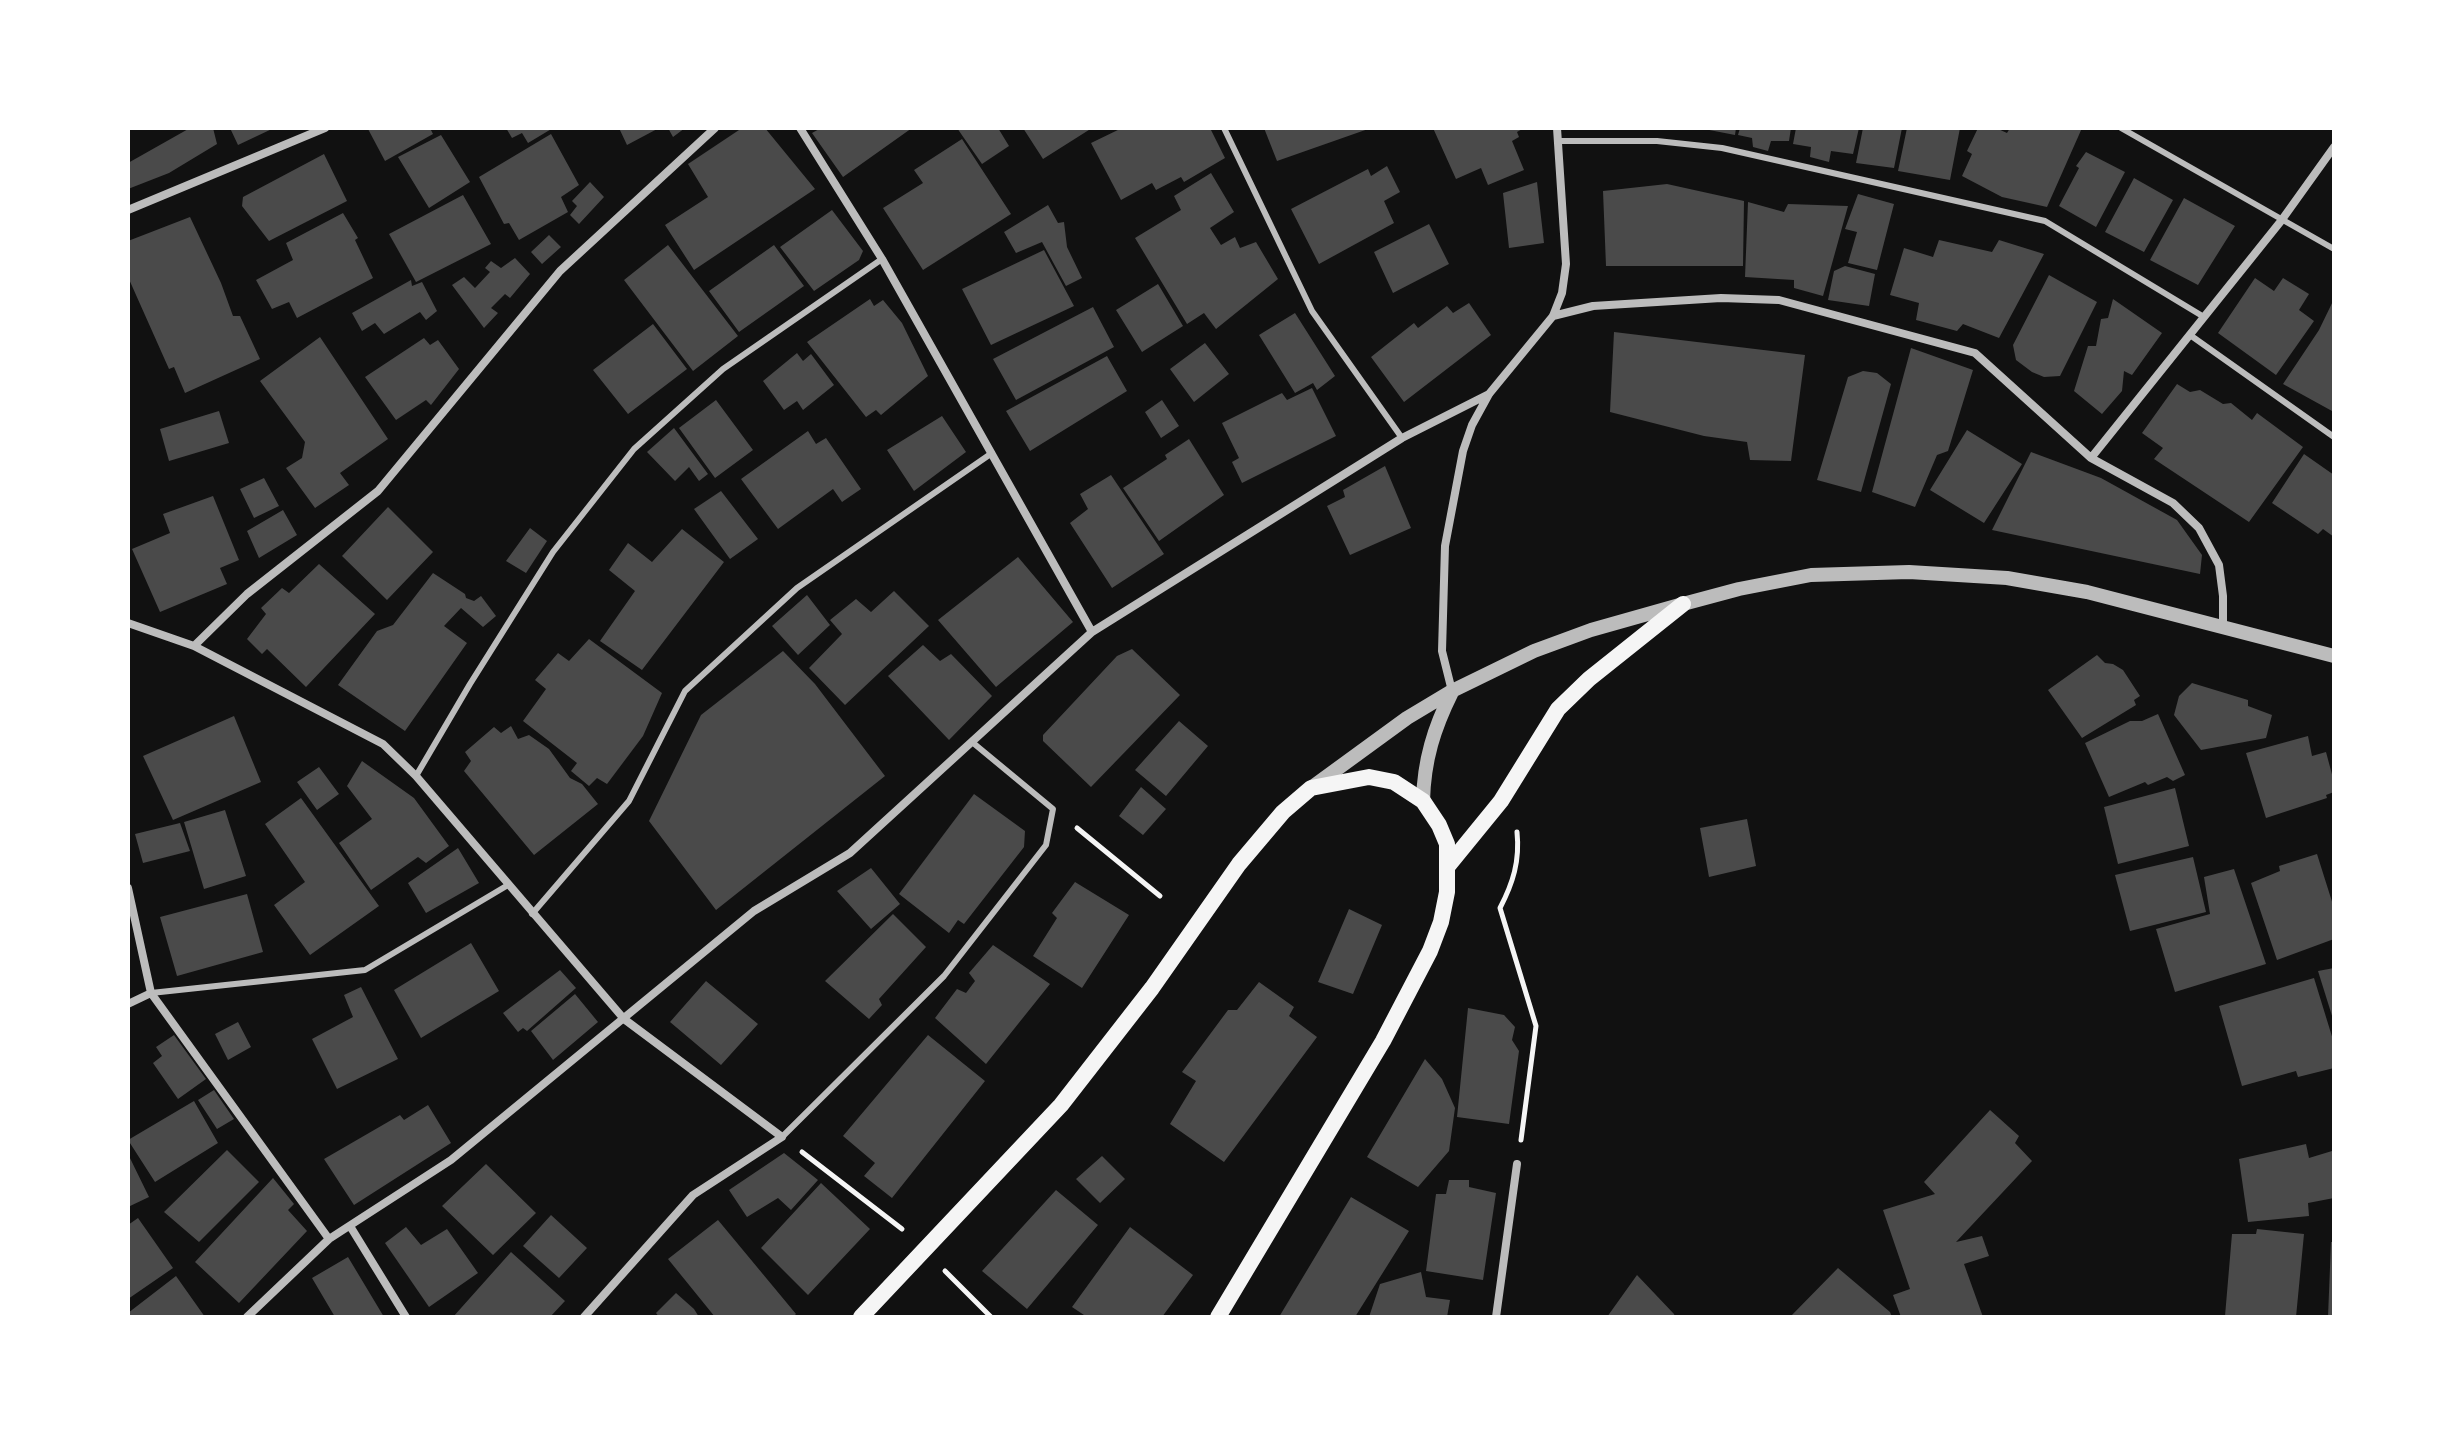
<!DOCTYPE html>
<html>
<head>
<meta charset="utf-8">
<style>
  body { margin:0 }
  #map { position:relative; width:2462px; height:1445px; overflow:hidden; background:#111; font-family:"Public Sans",sans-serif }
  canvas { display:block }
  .frame { position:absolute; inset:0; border:130px solid #fff; pointer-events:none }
</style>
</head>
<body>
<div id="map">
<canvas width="2462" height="1445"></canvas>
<div class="frame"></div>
</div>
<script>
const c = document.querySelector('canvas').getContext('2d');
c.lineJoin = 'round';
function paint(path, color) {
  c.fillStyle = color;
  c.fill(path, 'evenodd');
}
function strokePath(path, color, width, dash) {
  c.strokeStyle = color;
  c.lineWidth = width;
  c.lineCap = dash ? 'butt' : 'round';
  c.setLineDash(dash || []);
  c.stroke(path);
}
paint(new Path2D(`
  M190 128H213L217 144 169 173 128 189V163Z
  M230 128H274L238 145Z
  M370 128H430L433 134 385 161 368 129Z
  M506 128H553L528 143 522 133 512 138Z
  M619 128H659L627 145Z
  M668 128H685L673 137Z
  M742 128H765L815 189 694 270 665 225 708 197 688 164Z
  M821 128H912L843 177 812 133Z
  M957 128H998L1009 146 982 164Z
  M1023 128H1092L1043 159Z
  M1122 128H1210L1225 158 1184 182 1181 177 1156 190 1152 183 1121 200 1091 143Z
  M1264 128H1371L1277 161Z
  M1433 128H1524L1517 132 1519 137 1512 141 1524 170 1488 185 1481 168 1456 179Z
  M1699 128H1736L1735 135Z
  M1740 128H1791L1789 141H1771L1768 151 1753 147 1752 138 1738 135Z
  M1796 128H1859L1853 154 1831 151 1829 162 1810 157 1811 147 1793 144Z
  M1863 128H1902L1894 168 1856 163Z
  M1907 128H1960L1950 180 1898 171Z
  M1978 128H1996L2007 133 2010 128H2082L2047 207 2002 197 1962 176 1972 154 1967 151Z
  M551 134 579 185 561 197 568 212 519 240 509 223 504 224 479 177Z
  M441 135 470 182 429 208 398 157Z
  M962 139 1011 214 923 270 883 208 923 183 914 170Z
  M2086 152 2125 172 2096 227 2059 206 2079 168 2076 166Z
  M324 154 347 201 269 241 242 206 243 197Z
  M1387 166 1400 192 1384 201 1394 223 1319 264 1291 209 1368 169 1371 176Z
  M1211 173 1234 212 1210 228 1221 245 1235 237 1240 248 1256 242 1278 279 1216 329 1204 313 1187 324 1135 238 1181 210 1174 196Z
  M2134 178 2173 200 2144 252 2105 232Z
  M590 182 604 197 579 224 570 215 577 206 572 201Z
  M1537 182 1544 243 1509 248 1503 193Z
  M1667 184 1744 201 1743 266H1606L1603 191Z
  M1858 194 1894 204 1877 270 1848 263 1857 232 1845 229Z
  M463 195 491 244 416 282 389 234Z
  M2184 198 2235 226 2198 285 2150 260Z
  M1748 202 1784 212 1788 204 1848 206 1823 296 1794 288V280L1745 277Z
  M1048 205 1058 223 1064 222 1067 247 1082 278 1066 286 1042 242 1016 253 1004 232Z
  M832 210 863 251 859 260 814 291 780 247Z
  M343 213 358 238 355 240 373 278 297 318 289 302 272 309 256 280 293 260 286 243Z
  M190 217 221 283 233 316H240L260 359 185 393 174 367 169 369 128 277V241Z
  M1429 224 1449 264 1393 293 1374 252Z
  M549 235 561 247 542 264 531 252Z
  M1939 240 1992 252 1999 240 2044 254 1999 338 1963 324 1957 331 1916 320 1919 303 1890 295 1904 248 1933 257Z
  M668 245 738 336 693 371 624 280Z
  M774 245 804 286 739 332 709 291Z
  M1044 250 1074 306 991 345 962 289Z
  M515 258 530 274 510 298 505 294 491 308 498 313 484 328 452 285 464 277 475 288 490 272 485 268 491 261 501 268Z
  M1845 266 1875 274 1869 306 1828 300 1834 271Z
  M2049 275 2097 302 2060 376 2044 377 2032 372 2016 360 2013 345Z
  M2255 278 2274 291 2283 278 2309 294 2299 310 2314 321 2276 375 2218 333Z
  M411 280 412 286 422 282 437 311 426 320 420 312 384 334 375 323 362 331 352 313Z
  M1158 284 1183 326 1142 352 1116 310Z
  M870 299 874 306 883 300 902 323 928 376 881 415 876 410 866 417 807 342Z
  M2113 299 2162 333 2132 375 2124 371 2122 391 2102 414 2074 391 2088 346H2096L2101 319 2108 318Z
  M2334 299V408L2332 411 2283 384 2319 330Z
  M1469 303 1491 335 1404 402 1371 357 1414 323 1418 328 1447 306 1453 313Z
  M1093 307 1114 347 1016 400 993 359Z
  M1295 313 1335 376 1317 390 1313 383 1295 393 1259 335Z
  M653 324 687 369 628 414 593 370Z
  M1614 332 1805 355 1791 461 1750 460 1747 442 1704 436 1610 412Z
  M320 337 388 439 340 473 349 485 315 508 286 468 302 458 305 442 260 381Z
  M424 338 430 345 438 340 459 369 431 405 426 400 396 420 365 377Z
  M1205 343 1229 374 1194 402 1170 369Z
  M1911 348 1973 370 1948 451 1937 455 1915 507 1872 492Z
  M797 353 803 361 811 354 834 385 803 410 797 401 784 410 763 381Z
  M1107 356 1127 391 1030 451 1006 411Z
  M1863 371 1877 373 1891 384 1861 492 1817 480 1848 377Z
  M2177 384 2190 392 2200 390 2223 404 2231 403 2252 420 2257 413 2303 447 2249 522 2154 459 2163 448 2142 433Z
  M1312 388 1336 436 1242 483 1232 462 1239 458 1222 423 1282 393 1287 400Z
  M716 400 753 450 715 478 679 428Z
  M1162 400 1179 426 1161 438 1145 412Z
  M219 411 229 443 169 461 160 429Z
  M942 416 966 452 914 491 887 450Z
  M674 428 708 474 699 481 689 467 675 481 647 452Z
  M1967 430 2022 464 1984 523 1930 490Z
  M808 431 816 444 826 438 861 489 842 502 833 489 778 529 741 479Z
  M1189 439 1224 495 1159 541 1123 488 1167 459 1165 455Z
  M2031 452 2101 478 2177 520 2202 555 2200 574 1992 530Z
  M2304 454 2334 475V537L2323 529 2318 534 2272 503Z
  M1385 466 1411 528 1350 555 1327 506 1345 497 1343 490Z
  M1111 475 1164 554 1112 588 1070 523 1088 509 1080 494Z
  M264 478 279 506 254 518 240 489Z
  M721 491 758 539 730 559 694 509Z
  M213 496 239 560 220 568 227 584 160 612 132 549 170 533 163 514Z
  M388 507 433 552 387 600 342 556Z
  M283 510 297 535 259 558 247 531Z
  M530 528 547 541 526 573 506 561Z
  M682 529 724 562 642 670 600 641 635 591 609 570 628 543 652 562Z
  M1018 557 1073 622 996 687 938 620Z
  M319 564 375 614 306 687 267 649 262 654 247 639 266 614 261 608 282 588 289 593Z
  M433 573 465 594 466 598 474 601 481 596 496 616 483 627 461 608 444 626 467 643 405 731 338 685 377 631 393 625Z
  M894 591 929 626 845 705 809 668 842 634 830 620 856 599 871 612Z
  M807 595 830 625 798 655 772 626Z
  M589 639 662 693 643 736 607 784 597 778 589 786 571 771 577 763 523 721 546 689 535 680 558 653 569 661Z
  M923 645 940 661 951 654 992 696 949 740 888 676Z
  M1132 649 1180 695 1091 787 1043 741V735L1117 656Z
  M783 651 815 684 885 776 716 910 649 821 701 715Z
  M2097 655 2105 663 2113 664 2123 670 2140 696 2134 700 2136 705 2082 738 2048 690Z
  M2192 683 2248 700V706L2272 715 2266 738 2201 750 2174 715 2179 696Z
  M2158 714 2185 775 2173 781 2167 777 2148 785 2145 782 2109 797 2085 743 2130 721H2142Z
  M234 716 261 782 173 820 143 756Z
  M1179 721 1208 746 1166 796 1135 770Z
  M511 726 518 739 529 735 549 749 570 778 582 784 598 804 534 855 464 771 471 761 465 752 494 727 501 733Z
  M2308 736 2312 756 2326 752 2334 782V792L2326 795 2327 798 2266 818 2246 753Z
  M362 761 414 798 449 846 426 863 418 857 371 890 339 843 372 819 347 786Z
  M319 767 339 794 317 810 297 782Z
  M1141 787 1166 809 1143 835 1119 816Z
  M2175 788 2189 846 2118 864 2104 807Z
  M974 794 1025 831 1024 847 964 924 958 920 949 933 899 894Z
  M301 798 379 906 310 955 274 905 305 882 265 824Z
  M225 810 246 876 204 889 184 822Z
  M1747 819 1756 866 1709 877 1700 828Z
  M180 823 190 851 143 863 135 834Z
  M458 848 479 883 426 913 408 883Z
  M2317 854 2334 908V939L2277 960 2251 883 2280 871 2279 866Z
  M2193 857 2206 912 2130 931 2115 875Z
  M871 868 900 904 871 929 837 891Z
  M2234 869 2266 964 2175 992 2156 929 2210 914 2204 877Z
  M1075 882 1129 915 1082 988 1033 956 1057 918 1052 913Z
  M247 894 263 952 177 976 160 917Z
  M1349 909 1382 925 1353 994 1318 982Z
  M893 914 926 947 879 999 882 1005 869 1019 825 981Z
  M471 943 499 991 421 1038 394 990Z
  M993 945 1050 984 986 1064 935 1018 957 989 966 993 975 981 969 973Z
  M2334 968V1019H2333L2318 971Z
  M560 970 576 988 527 1031 523 1028 518 1032 503 1013Z
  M2314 978 2334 1043V1068L2298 1077 2296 1071 2242 1086 2219 1006Z
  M706 981 758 1024 721 1065 670 1022Z
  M1259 982 1294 1007 1289 1016 1317 1037 1224 1162 1170 1124 1196 1081 1182 1072 1228 1010H1237Z
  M361 987 398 1059 337 1089 312 1039 353 1017 344 995Z
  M575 994 598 1022 553 1060 531 1031Z
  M1468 1008 1504 1015 1515 1027 1512 1040 1519 1051 1509 1124 1457 1117Z
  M238 1022 251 1047 228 1060 215 1034Z
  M174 1035 206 1079 178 1099 153 1063 162 1056 156 1047Z
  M928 1035 985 1081 892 1198 864 1176 875 1163 843 1136Z
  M1425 1059 1442 1079 1455 1108 1449 1151 1418 1187 1367 1157Z
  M214 1090 234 1119 217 1129 198 1100Z
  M194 1101 218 1143 155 1182 128 1140Z
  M428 1105 451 1143 354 1205 324 1159 400 1115 404 1120Z
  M1990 1110 2019 1136 2015 1143 2032 1161 1956 1242 1982 1236 1989 1256 1964 1264 1983 1317H1901L1893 1295 1910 1289 1883 1210 1935 1194 1924 1182Z
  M2306 1144 2309 1158 2332 1151 2334 1198 2308 1203 2309 1216 2248 1222 2239 1159Z
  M227 1150 259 1182 199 1242 164 1212Z
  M784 1153 818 1180 791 1210 778 1198 747 1217 729 1190Z
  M128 1154 149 1197 128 1207Z
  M1102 1156 1125 1179 1100 1203 1076 1179Z
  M486 1164 536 1213 493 1255 442 1206Z
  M273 1178 294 1204 288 1210 307 1231 239 1303 195 1262Z
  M1449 1180H1469V1187L1496 1193 1483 1280 1426 1271 1436 1194H1446Z
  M821 1183 870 1229 808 1295 761 1248Z
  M1056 1190 1098 1225 1027 1309 982 1271Z
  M1351 1197 1409 1231 1355 1317H1279Z
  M551 1215 587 1248 559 1278 523 1246Z
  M138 1218 173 1268 128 1299V1225Z
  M718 1220 796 1314 793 1317H715L668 1259Z
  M406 1227 421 1245 447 1229 478 1273 429 1307 385 1243Z
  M1130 1227 1193 1275 1162 1317H1087L1072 1307Z
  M2257 1229 2304 1234 2296 1317 2225 1316 2232 1234H2256Z
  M2331 1242H2334V1317H2328Z
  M511 1252 565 1301 550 1317H453Z
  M348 1257 384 1317H335L312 1278Z
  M1838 1268 1890 1312 1892 1317H1790Z
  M1421 1272 1426 1297 1450 1300 1447 1317H1369L1380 1284Z
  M1637 1275 1674 1314 1675 1317H1607Z
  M176 1276 205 1317H128V1313Z
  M676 1293 694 1309 699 1317H659L656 1313Z`), '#4a4a4a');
strokePath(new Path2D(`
  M1077 828 1160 896
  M1517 832C1520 861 1513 883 1500 908L1536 1026 1521 1140
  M802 1152 902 1229
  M945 1271 991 1317`), '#f5f5f5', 5);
strokePath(new Path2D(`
  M1224 128 1312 311 1402 438
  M2121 128 2334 249
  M1559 141H1657L1722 148 2045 221 2204 317
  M2190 335 2334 437
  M416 776 470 684 553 552 634 449 723 369 882 259
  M532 914 629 801 685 691 797 588 992 453
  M151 993 365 970 508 885
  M782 1137 944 976 1046 845 1053 809 972 742`), '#bcbcbc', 6);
strokePath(new Path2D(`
  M800 128 882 259 1092 632
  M128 210 325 128
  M1553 316 1593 306 1721 298 1779 300 1975 353 2091 458 2173 503 2199 528 2219 565 2223 596V627
  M2091 458 2281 221 2334 147
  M128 623 194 646 383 744 416 776 624 1019 782 1137 693 1195 584 1317
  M194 646 247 594 378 491 560 271 715 128
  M1452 691 1442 651 1445 546 1463 451 1472 425 1489 394 1553 316 1562 293 1566 264 1557 128
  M128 888 151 993 329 1239
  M128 1004 151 993
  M350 1226 406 1317
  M247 1317 329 1239 451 1160 754 911 850 853 1092 632 1402 438 1489 394
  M1496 1317 1517 1164`), '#bcbcbc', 8);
strokePath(new Path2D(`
  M1311 788 1407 718 1452 691 1534 651 1591 630 1683 604 1739 589 1811 575 1909 572 2007 578 2087 592 2334 656
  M1423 801C1424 760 1434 728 1452 692`), '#bcbcbc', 14);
strokePath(new Path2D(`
  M1448 866 1501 801 1558 709 1589 679 1683 604
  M861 1317 1061 1105 1152 988 1239 864 1283 812 1311 788 1369 777 1394 782 1423 801 1439 825 1447 844V892L1441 922 1430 951 1383 1041 1218 1317`), '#f5f5f5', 16);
</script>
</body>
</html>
